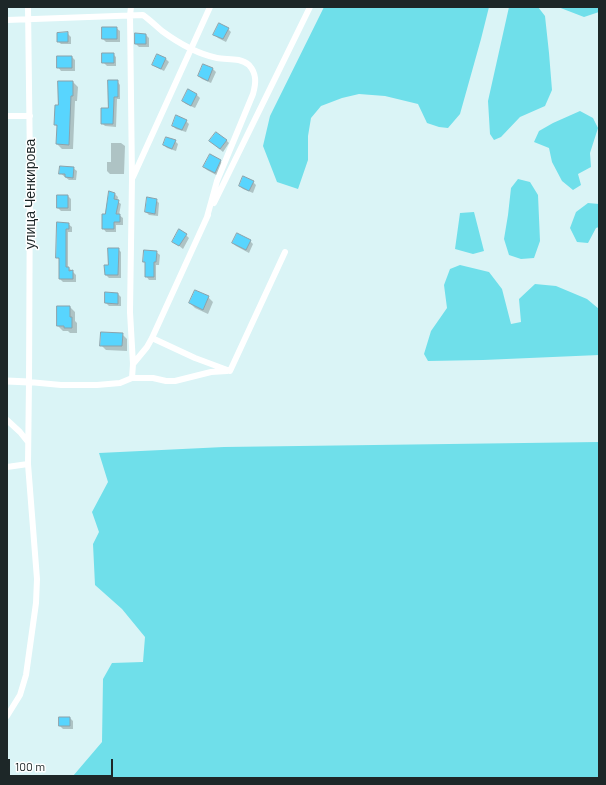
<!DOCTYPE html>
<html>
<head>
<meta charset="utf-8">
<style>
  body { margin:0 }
  #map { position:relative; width:606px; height:785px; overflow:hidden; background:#daf4f6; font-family:Barlow,sans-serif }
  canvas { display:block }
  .frame { position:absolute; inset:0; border:8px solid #1d2728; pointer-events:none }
  .scale { position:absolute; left:8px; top:759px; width:105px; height:18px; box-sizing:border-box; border:2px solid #1d2728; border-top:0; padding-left:5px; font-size:12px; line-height:14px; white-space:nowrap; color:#1d2728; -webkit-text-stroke:3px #fff; paint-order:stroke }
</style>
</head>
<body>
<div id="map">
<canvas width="606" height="785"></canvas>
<div class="frame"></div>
<div class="scale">100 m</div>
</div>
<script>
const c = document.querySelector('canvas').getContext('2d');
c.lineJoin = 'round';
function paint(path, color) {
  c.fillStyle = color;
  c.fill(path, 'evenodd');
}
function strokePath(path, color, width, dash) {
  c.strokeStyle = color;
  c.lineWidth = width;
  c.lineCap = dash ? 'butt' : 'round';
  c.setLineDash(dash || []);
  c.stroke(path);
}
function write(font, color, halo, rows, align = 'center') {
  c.font = font + ' Barlow,sans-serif';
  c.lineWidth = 3;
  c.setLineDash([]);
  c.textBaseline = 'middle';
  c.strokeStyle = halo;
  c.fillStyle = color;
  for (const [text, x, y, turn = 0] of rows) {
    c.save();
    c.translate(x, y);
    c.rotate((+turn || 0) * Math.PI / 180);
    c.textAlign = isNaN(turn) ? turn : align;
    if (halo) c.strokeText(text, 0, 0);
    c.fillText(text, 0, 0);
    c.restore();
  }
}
paint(new Path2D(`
  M324 7H489L481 39 460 114 448 128 439 127 427 123 418 104 385 96 359 94 342 98 321 106 311 118 308 136V160L298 189 277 182 263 146 270 116Z
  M509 7H538L545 16 549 53 552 90 545 106 520 117 501 137 494 140 490 134 488 101Z
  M558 7H599V12L584 17Z
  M580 111 593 118 598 128 590 153 591 167 578 174 581 185 573 190 562 181 552 162 549 148 534 142 539 131 553 123Z
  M518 179 530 182 538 195 540 241 534 258 521 259 509 255 504 239 508 215 511 188Z
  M588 203 599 204V227L596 228 588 243 577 242 570 228 576 212Z
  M474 212 484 251 473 254 455 249 460 213Z
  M460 265 489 272 502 289 511 324 521 322 519 299 535 284 556 286 587 299 599 309V355L483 360 428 361 424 354 431 331 447 308 444 285 450 269Z
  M599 442V778H76L73 776 102 742 103 679 112 663 143 662 145 637 122 609 95 585 93 544 99 532 92 512 108 482 99 453 224 447Z`), '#6fdfea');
paint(new Path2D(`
  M116 28 120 31V42H106L103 39Z
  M228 29 231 32 226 42 218 38 214 34Z
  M68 34 71 37V44H61L58 41Z
  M136 34 146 35 149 38V47H139L136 44Z
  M113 54 116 57V66H107L103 62Z
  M157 55 166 59 169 62 164 71 156 67 153 64Z
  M72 57 75 60V71H61L58 67Z
  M203 65 213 69 216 72 211 83 202 79 199 76Z
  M117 81 120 85V99H117L116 127 105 126 102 123 109 109Z
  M73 82 78 87 77 101H75L73 149H62L57 144 58 127 55 125 59 106Z
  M196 94 200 98 195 108 186 104 183 101Z
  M186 121 189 124 186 132 176 129 173 126Z
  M226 140 229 143 223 152 210 141Z
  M175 141 178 144 176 151 167 148 164 145Z
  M111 143H121L125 146 124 174H110L107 171V162H111Z
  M220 161 223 164 218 176 207 170 204 167Z
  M73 168 77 171 76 180H69L60 173Z
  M253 182 256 185 253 193 243 189 240 186Z
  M115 194 118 197 117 201 121 204 119 215 123 218V225H116V232H106L103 228 105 215Z
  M68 196 71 199V211H61L58 208Z
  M156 200 159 203 158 216 149 215 146 212Z
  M58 223 68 224 72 227V232H68V267L76 275V282H63L60 279V260L57 257Z
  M186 235 189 238 183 249 173 241Z
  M250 241 253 244 249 253 236 246 233 243Z
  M118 249 121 252V278H109L106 275Z
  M156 252 160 255 159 265H156V280H149L146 276Z
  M118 294 121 297V306H109L106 303Z
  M208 297 213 302 208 314 195 308 190 303Z
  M58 307H70L75 312V321L77 323V333H70L68 331H63L58 326Z
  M122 334 127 339V351L106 350 101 345Z
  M70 718 73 721V729H63L60 726Z`), '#0003');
const building = new Path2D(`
  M219 23 229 28 223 39 213 35Z
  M102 27H117V39H102Z
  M68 32V42H57V33Z
  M135 33 146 34V44H135Z
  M102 53H114V63H102Z
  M157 54 166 58 161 69 152 65Z
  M57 56H72V68H57Z
  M203 64 213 68 208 81 198 76Z
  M108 80H118V97H114V99L113 124H101V108H108Z
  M58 81H73V96H71L69 145 56 144 57 125H54L55 105H58Z
  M188 89 197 94 191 106 182 101Z
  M176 115 187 120 182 130 172 126Z
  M216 132 227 140 220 149 209 141Z
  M166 137 176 140 172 149 163 145Z
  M210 154 221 160 215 173 203 167Z
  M60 166 74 167 73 178 65 177V174H59Z
  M243 176 254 181 249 191 239 186Z
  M109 191 115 193 114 199 119 200 116 214H120V222H114V229H102V214H105Z
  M57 195H68V208H57Z
  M147 197 157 199 155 214 145 212Z
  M57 222 69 223V229H66V267H69V271L73 270V279H59V258H56Z
  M179 229 187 234 179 246 172 242Z
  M237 233 251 240 246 250 232 243Z
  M108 248H119L118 275H105L104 265H108Z
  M144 250 157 251 156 262H154V277H145V262H143Z
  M195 290 209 296 203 310 189 303Z
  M105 292 118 293V304L105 303Z
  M57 306H70V317H72V328H64V326H57Z
  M101 332 123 333 122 346H100Z
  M59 717H70V726H59Z`);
paint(building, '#58d5fe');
strokePath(building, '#8ca2aa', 1);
strokePath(new Path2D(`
  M131 7 130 15 132 178 130 312 133 364 132 378
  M7 20 143 15C150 20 156 26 162 31 177 42 198 54 217 58 227 60 240 57 249 65 257 74 256 83 253 94L217 181 207 217
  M7 116H30
  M133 177 210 7
  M214 203 310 7
  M152 338 195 358 230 371 285 252
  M133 364 147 347 152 338 208 215
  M29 382 61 385H97L120 383 132 378H153L166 381H175L211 372 227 371
  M7 420 20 432 28 442
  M7 467 28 464
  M7 716 20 695 26 675 36 603 37 579 28 464 29 382 30 166 28 7`), '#fff', 6);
strokePath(new Path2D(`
  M7 381 29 382`), '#fff', 7);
write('14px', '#1d2728', '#fff', [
  ["улица Ченкирова",30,194,-90]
]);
</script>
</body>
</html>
